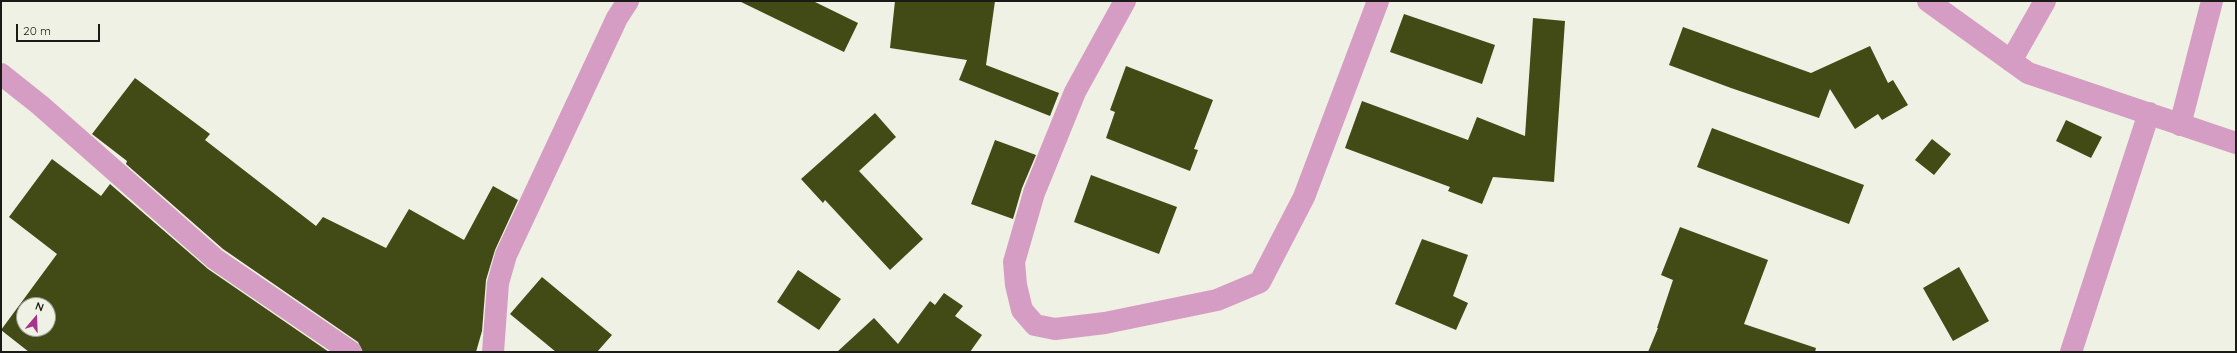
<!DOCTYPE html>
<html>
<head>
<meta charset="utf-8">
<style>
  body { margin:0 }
  #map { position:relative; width:2237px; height:353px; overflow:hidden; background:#eef1e3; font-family:Quicksand,sans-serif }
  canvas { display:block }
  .frame { position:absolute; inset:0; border:2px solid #1a1b16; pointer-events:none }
  .north { position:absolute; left:16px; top:297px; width:40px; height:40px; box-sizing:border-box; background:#eef1e3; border:1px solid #999b91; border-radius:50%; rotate:19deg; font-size:11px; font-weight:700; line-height:16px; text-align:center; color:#1a1b16 }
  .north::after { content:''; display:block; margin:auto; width:14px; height:18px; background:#a7338c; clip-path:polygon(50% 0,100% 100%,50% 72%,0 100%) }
  .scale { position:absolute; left:16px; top:24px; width:84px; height:18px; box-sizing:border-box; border:2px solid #1a1b16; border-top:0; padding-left:5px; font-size:12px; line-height:14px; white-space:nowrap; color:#1a1b16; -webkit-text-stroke:3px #eef1e3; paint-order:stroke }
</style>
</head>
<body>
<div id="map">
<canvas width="2237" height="353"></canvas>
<div class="frame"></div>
<div class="north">N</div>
<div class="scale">20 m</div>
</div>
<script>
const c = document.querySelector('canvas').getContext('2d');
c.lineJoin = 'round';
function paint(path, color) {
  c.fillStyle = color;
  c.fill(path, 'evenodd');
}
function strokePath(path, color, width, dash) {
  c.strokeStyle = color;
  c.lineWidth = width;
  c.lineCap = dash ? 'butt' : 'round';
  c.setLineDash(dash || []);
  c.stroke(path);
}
paint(new Path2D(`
  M739 1H813L858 23 844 52Z
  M895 1H995L986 65 1059 93 1050 116 959 80 967 60 890 48Z
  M1404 14 1495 45 1482 84 1390 52Z
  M1533 18 1565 21 1554 182 1493 177 1482 204 1448 191 1450 187 1345 148 1362 101 1468 140 1477 117 1525 136Z
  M1683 27 1811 73 1870 46 1888 83 1893 80 1908 105 1882 120 1878 114 1855 129 1830 89 1819 118 1731 88 1669 65Z
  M1126 66 1213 100 1194 149 1198 150 1190 171 1106 138 1115 112 1110 110Z
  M135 78 210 134 205 140 316 226 323 217 386 248 409 209 464 240 493 186 518 200 495 250 486 280 482 331 476 352H363L358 342 223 249 126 164 127 161 92 134Z
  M875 113 896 137 859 171 923 239 890 270 825 200 823 203 801 179Z
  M2066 120 2102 137 2091 158 2056 141Z
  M1712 128 1864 185 1849 224 1697 167Z
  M1932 139 1951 154 1934 175 1915 160Z
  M995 140 1036 155 1022 188 1013 219 971 204Z
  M52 159 101 196 110 184 208 269 329 352H29L1 330 57 254 9 217ZM24 305H48V329H24Z
  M1091 175 1177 207 1159 254 1074 222Z
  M1680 227 1768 260 1744 324 1816 348 1815 352H1648L1658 328H1657L1673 280 1661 275Z
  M1422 239 1468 255 1453 296 1468 303 1456 330 1395 304Z
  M1959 267 1989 321 1953 341 1923 288Z
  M798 270 841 299 819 330 777 302Z
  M542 277 612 335 597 352H556L510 314Z
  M944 293 963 306 955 316 982 335 970 352H837L874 318 898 344 930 301 935 305Z`), '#424a15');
strokePath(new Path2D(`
  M1125 1 1075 92 1034 193 1014 262 1016 285 1022 310 1035 325 1055 329 1105 323 1217 300 1260 282 1304 197 1378 1
  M1928 1 2028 73 2236 143
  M2011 61 2045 1
  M1 74 40 105 215 259 351 352
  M2180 125 2212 1
  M493 352 498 283 506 255 617 18 628 1
  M2071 352 2149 113`), '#d69dc4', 22);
</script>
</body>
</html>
